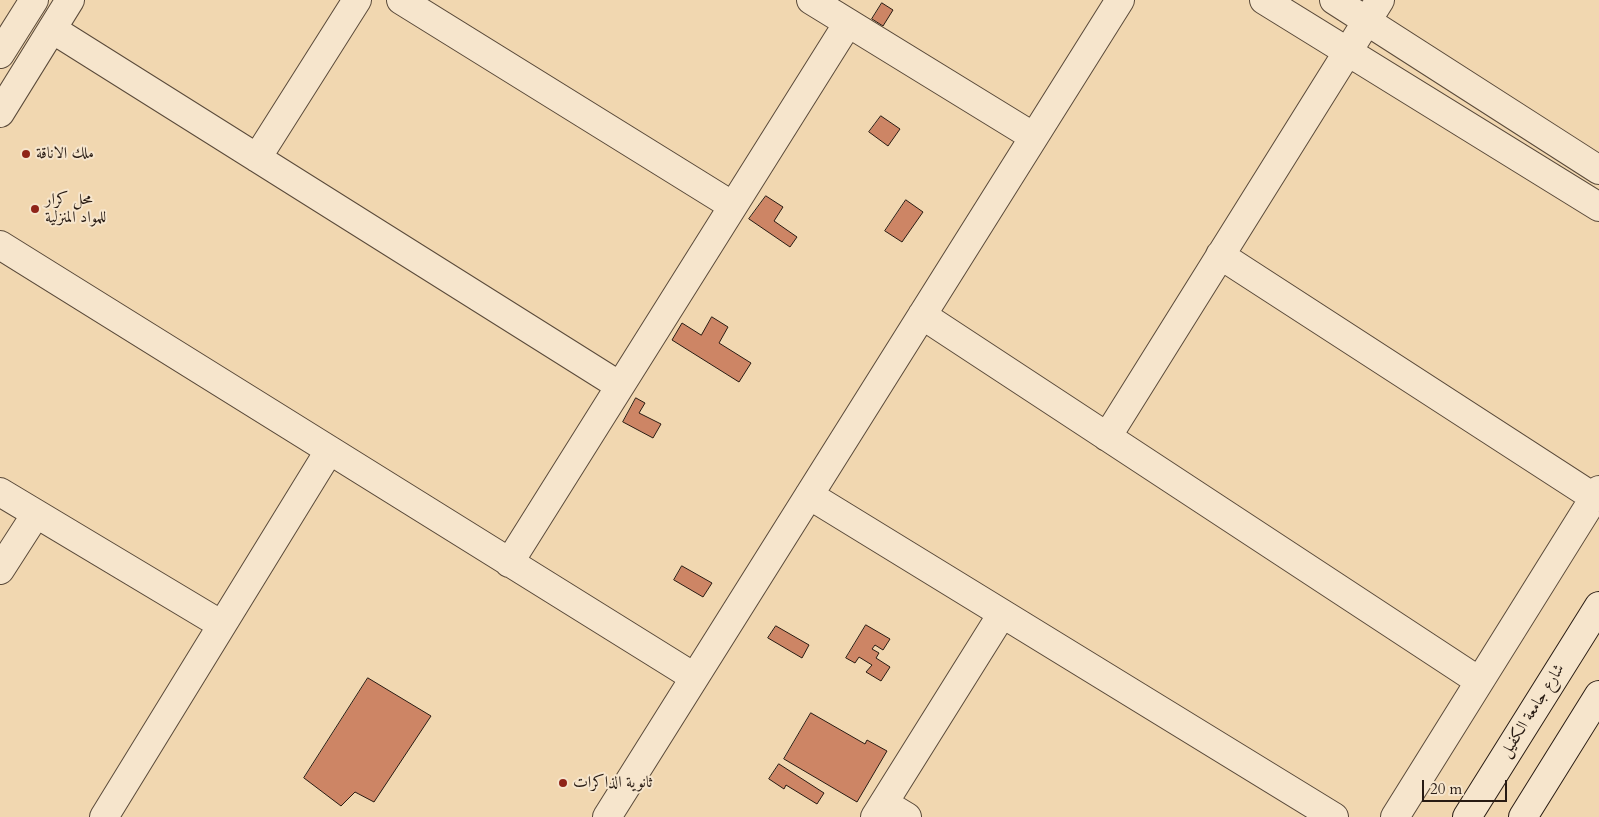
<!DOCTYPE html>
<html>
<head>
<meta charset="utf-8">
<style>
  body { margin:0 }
  #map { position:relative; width:1599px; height:817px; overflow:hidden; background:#f1d7b0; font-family:Cardo,serif }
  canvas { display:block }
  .scale { position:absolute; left:1422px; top:780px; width:85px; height:22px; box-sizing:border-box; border:2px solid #281b13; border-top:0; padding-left:6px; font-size:15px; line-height:18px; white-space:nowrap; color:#281b13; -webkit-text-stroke:4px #f6e5cc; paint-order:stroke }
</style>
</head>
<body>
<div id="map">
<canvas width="1599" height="817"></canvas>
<div class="scale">20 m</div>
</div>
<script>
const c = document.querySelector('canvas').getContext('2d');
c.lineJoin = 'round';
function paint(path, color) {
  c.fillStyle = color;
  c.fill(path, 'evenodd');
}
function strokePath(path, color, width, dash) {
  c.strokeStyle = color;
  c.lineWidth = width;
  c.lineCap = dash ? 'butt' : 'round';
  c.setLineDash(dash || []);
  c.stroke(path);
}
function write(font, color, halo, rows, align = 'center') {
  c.font = font + ' Cardo,Amiri,serif';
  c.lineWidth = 4;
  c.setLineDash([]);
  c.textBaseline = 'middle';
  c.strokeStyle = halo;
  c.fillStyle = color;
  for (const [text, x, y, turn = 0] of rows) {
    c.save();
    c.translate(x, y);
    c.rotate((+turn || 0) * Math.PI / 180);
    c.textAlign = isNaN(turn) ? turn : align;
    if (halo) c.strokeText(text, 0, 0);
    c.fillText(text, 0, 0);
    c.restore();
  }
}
const building = new Path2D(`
  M882 3 893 10 883 26 872 19Z
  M881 116 900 129 888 146 869 132Z
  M766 196 783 207 774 221 797 237 790 247 749 219Z
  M906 200 923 212 902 242 885 231Z
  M712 317 728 327 719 343 751 363 739 382 672 340 682 323 701 335Z
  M636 398 645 403 639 413 661 424 653 438 623 422Z
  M682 566 712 583 703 597 674 580Z
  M866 625 890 639 883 650 875 645 872 649 879 653 876 658 890 667 881 681 866 672 872 665 859 657 855 663 846 658Z
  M776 626 809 645 802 658 768 638Z
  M368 678 431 716 374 802 355 792 341 806 304 778Z
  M811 713 865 744 867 740 887 751 857 802 784 759Z
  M779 764 824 793 817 804 786 785 784 789 769 779Z`);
paint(building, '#cd8565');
strokePath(building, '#281b13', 1);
const minor = new Path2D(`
  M401 0 733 206
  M811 0 1034 137
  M1264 0 1599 207
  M1334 0 1599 170
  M52 29 620 386
  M0 54 34 0
  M0 113 70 0
  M257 158 357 0
  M0 245 694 677
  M1220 255 1595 498
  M922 315 1479 681
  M1107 437 1380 0
  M0 492 222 625
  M809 495 1334 817
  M509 563 848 23
  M0 570 36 514
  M884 803 907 817
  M104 817 329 451
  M607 817 1120 0
  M875 817 1002 614
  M1395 817 1599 490`);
const secondary = new Path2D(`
  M1467 817 1599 606
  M1523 817 1599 695`);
strokePath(minor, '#5a4a3a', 30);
strokePath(secondary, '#281b13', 30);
strokePath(minor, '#f6e5cc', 28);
strokePath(secondary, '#f6e5cc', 28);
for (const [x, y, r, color] of [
  [26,154,5,"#8f2418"],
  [35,209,5,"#8f2418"],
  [563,783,5,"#8f2418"]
]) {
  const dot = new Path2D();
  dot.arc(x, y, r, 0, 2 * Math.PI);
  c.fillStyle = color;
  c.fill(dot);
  strokePath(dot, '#f6e5cc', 2);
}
write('16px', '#281b13', '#f6e5cc', [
  ["ملك الاناقة",36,154],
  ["محل كرار",45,200],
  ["للمواد المنزلية",45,218],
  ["ثانوية الذاكرات",573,783]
], 'left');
write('16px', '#281b13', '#f6e5cc', [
  ["شارع جامعة الكفيل",1533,711,-58]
]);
</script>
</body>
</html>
